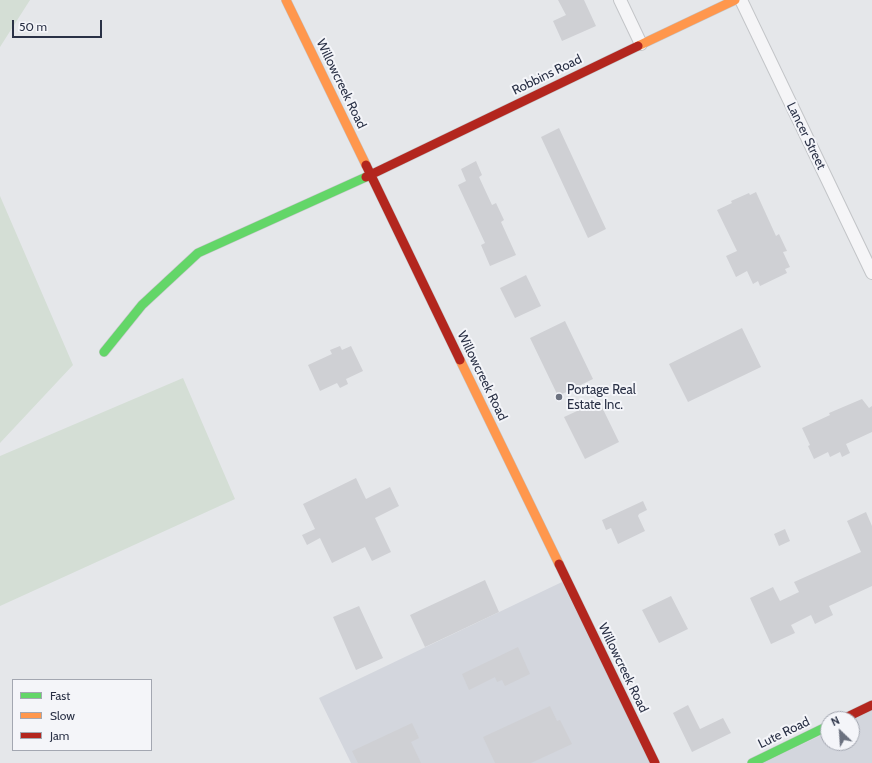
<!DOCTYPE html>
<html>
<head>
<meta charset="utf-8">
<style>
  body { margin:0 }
  #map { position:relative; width:872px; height:763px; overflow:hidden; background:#e5e7ea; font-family:Cabin,sans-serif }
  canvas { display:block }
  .legend { position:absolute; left:12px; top:679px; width:140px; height:72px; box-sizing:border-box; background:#f4f5f9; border:1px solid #a3a7b1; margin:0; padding:5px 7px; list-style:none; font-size:12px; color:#2a3146 }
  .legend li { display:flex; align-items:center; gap:8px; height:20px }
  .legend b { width:20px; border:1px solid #a3a7b1 }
  .north { position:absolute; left:820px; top:711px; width:40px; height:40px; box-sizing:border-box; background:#f4f5f9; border:1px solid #a3a7b1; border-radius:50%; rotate:335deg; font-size:11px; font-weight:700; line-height:16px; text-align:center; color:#2a3146 }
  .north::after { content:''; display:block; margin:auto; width:14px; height:18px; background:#6b717f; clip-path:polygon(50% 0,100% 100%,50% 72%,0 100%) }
  .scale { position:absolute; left:12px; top:20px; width:90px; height:18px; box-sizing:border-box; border:2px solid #2a3146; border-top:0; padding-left:5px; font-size:12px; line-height:14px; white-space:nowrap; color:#2a3146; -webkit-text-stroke:3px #f4f5f9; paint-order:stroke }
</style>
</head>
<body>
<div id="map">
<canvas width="872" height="763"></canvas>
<ul class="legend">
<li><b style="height:5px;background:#63d668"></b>Fast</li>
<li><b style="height:5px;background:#ff974d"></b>Slow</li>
<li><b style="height:5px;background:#b3261e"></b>Jam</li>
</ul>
<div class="north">N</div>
<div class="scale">50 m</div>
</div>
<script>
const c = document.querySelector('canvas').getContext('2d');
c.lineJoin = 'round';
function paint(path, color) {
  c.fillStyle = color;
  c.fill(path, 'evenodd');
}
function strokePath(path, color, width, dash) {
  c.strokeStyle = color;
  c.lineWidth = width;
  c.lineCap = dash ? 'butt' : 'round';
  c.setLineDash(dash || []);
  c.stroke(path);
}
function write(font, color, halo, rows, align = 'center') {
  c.font = font + ' Cabin,sans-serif';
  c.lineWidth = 4;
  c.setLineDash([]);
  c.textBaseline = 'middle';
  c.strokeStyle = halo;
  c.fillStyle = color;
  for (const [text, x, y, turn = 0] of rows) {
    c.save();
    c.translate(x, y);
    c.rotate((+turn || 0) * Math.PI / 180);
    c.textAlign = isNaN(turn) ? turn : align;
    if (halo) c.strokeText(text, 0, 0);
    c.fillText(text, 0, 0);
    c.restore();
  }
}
paint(new Path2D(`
  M562 582 651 763H351L319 698Z
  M872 710V763H763L828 732V743H852V720Z`), '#d3d6dd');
paint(new Path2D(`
  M0 0H30L0 47Z
  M0 196 73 365 0 443Z
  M183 378 235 499 0 606V456Z`), '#d4ded5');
paint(new Path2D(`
  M558 0H584L596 26 562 41 553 21 566 15Z
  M559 128 606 229 588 238 541 137Z
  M476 161 482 175 479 177 492 205 496 203 504 220 501 222 516 255 490 266 481 245 485 243 458 185 466 181 461 169Z
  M756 192 776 236 779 234 787 251 783 252 790 267 785 269 787 273 760 286 758 281 753 284 747 271 736 277 726 256 737 251 717 210 732 203 731 201 749 193 750 195Z
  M526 275 541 306 515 318 500 288Z
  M565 321 593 379 558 396 530 338Z
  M742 328 761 367 688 402 669 364Z
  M340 346 342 350 351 346 363 371 346 379 348 384 340 388 337 383 320 391 308 365 332 354 330 350Z
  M862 399 869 408 872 406V432L846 444 850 453 842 457 840 452 830 457 828 452 814 459 808 446 810 445 802 428 830 415 829 413Z
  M599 401 619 442 585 459 564 417Z
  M356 478 366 499 390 487 399 506 375 518 391 552 372 561 365 547 332 563 320 538 307 545 302 535 315 529 303 504Z
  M643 501 647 510 639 514 638 516 645 531 618 544 611 528 606 530 602 520Z
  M866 512 872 526V586L829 606 833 615 815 624 811 615 791 625 795 633 771 644 750 598 773 587 780 601 799 592 794 582 861 552 847 521Z
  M785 529 790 541 779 546 774 534Z
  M485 580 499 612 425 647 410 615Z
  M671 596 688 629 659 643 642 610Z
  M359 606 383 658 356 670 333 617Z
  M518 647 530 674 505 686 502 680 497 682 495 677 469 690 462 674Z
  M688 705 700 729 723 718 731 733 692 752 673 713Z
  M550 706 557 721 560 720 572 744 531 763H495L483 737Z
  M412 723 419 738 411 742 421 763H358L352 751Z`), '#cfd0d4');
const street = new Path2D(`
  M620 0 641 44
  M741 0 872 273`);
const fast = new Path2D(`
  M104 352 142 305 198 253 366 177
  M752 763 828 726`);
const slow = new Path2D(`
  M286 0 366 165
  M638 46 735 0
  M460 360 559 564`);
const jam = new Path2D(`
  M366 165 460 360
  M366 177 638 46
  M559 564 655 763
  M843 719 872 705`);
strokePath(street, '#c3c5c8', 14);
strokePath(fast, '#c3c5c8', 10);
strokePath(slow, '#c3c5c8', 10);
strokePath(jam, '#c3c5c8', 10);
strokePath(street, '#f5f5f7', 12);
strokePath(fast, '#63d668', 9);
strokePath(slow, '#ff974d', 9);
strokePath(jam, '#b3261e', 9);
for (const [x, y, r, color] of [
  [559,397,4,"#6b717f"]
]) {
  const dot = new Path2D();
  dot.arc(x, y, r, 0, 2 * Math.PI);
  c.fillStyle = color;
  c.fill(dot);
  strokePath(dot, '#f4f5f9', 1.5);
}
write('13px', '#2a3146', '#f4f5f9', [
  ["Robbins Road",547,75,-26],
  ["Willowcreek Road",341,84,64],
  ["Lancer Street",806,136,64],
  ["Willowcreek Road",482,376,64],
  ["Willowcreek Road",623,668,64],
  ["Lute Road",784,733,-26]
]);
write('13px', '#2a3146', '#f4f5f9', [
  ["Portage Real",567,390],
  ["Estate Inc.",567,405]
], 'left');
</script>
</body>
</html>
